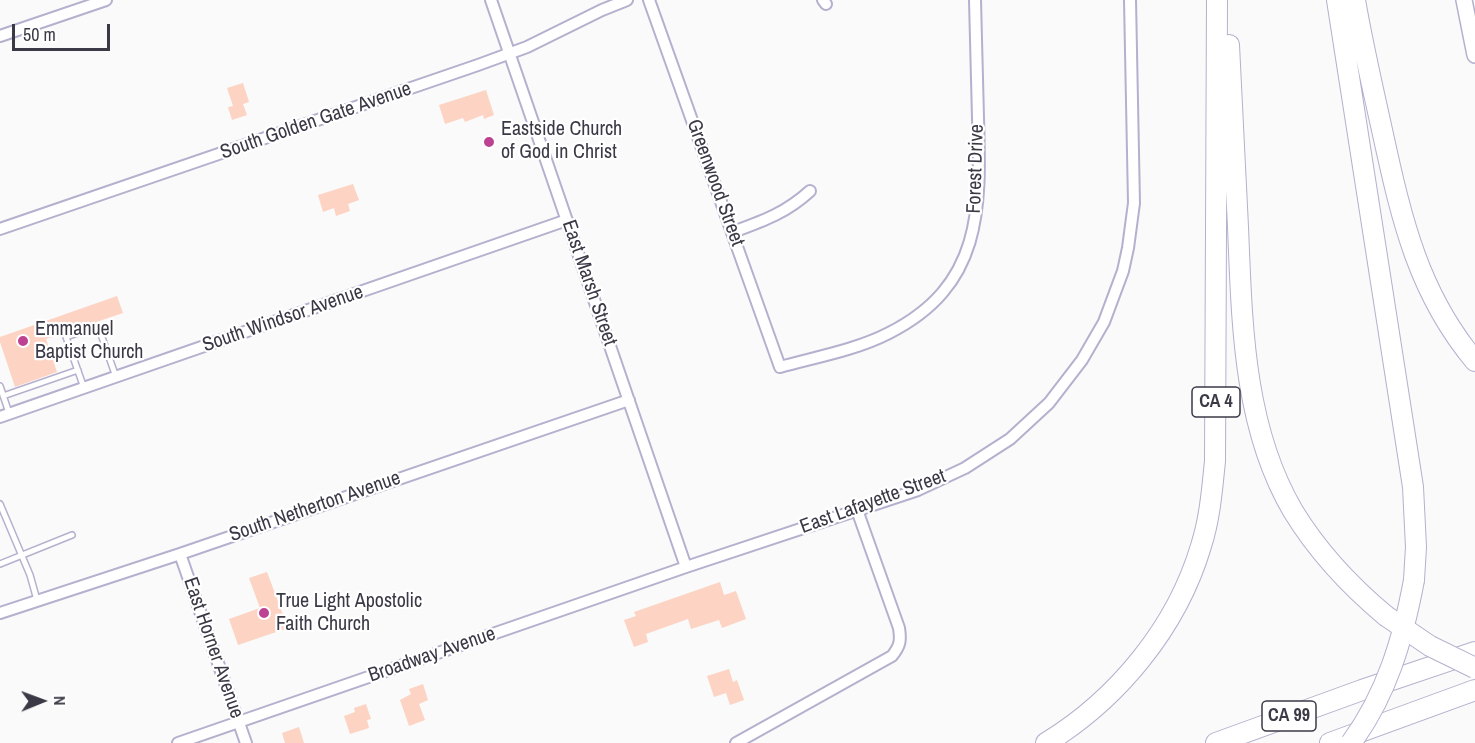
<!DOCTYPE html>
<html>
<head>
<meta charset="utf-8">
<style>
  body { margin:0 }
  #map { position:relative; width:1475px; height:743px; overflow:hidden; background:#f9faf9; font-family:"Archivo Narrow",sans-serif }
  canvas { display:block }
  .north { position:absolute; left:12px; top:671px; width:60px; height:60px; -webkit-text-stroke:4px #fff; paint-order:stroke; rotate:89deg; font-size:16px; font-weight:700; line-height:24px; text-align:center; color:#3b3946 }
  .north::after { content:''; display:block; margin:auto; width:21px; height:27px; background:#3b3946; clip-path:polygon(50% 0,100% 100%,50% 72%,0 100%) }
  .scale { position:absolute; left:12px; top:24px; width:98px; height:27px; box-sizing:border-box; border:3px solid #3b3946; border-top:0; padding-left:8px; font-size:18px; line-height:21px; white-space:nowrap; color:#3b3946; -webkit-text-stroke:4px #fff; paint-order:stroke }
</style>
</head>
<body>
<div id="map">
<canvas width="1475" height="743"></canvas>
<div class="north">N</div>
<div class="scale">50 m</div>
</div>
<script>
const c = document.querySelector('canvas').getContext('2d');
c.lineJoin = 'round';
function paint(path, color) {
  c.fillStyle = color;
  c.fill(path, 'evenodd');
}
function strokePath(path, color, width, dash) {
  c.strokeStyle = color;
  c.lineWidth = width;
  c.lineCap = dash ? 'butt' : 'round';
  c.setLineDash(dash || []);
  c.stroke(path);
}
function write(font, color, halo, rows, align = 'center') {
  c.font = font + ' "Archivo Narrow",sans-serif';
  c.lineWidth = 4.5;
  c.setLineDash([]);
  c.textBaseline = 'middle';
  c.strokeStyle = halo;
  c.fillStyle = color;
  for (const [text, x, y, turn = 0] of rows) {
    c.save();
    c.translate(x, y);
    c.rotate((+turn || 0) * Math.PI / 180);
    c.textAlign = isNaN(turn) ? turn : align;
    if (halo) c.strokeText(text, 0, 0);
    c.fillText(text, 0, 0);
    c.restore();
  }
}
paint(new Path2D(`
  M243 83 249 102 243 104 247 115 232 120 228 107 233 106 227 88Z
  M486 90 494 115 484 119 483 115 465 122 463 118 445 124 439 105Z
  M353 184 359 200 348 204 350 211 336 216 334 208 323 212 318 195Z
  M117 296 123 313 46 339 57 372 15 387 0 342V337Z
  M267 572 288 628 238 645 229 619 260 608 249 578Z
  M720 582 724 595 736 591 746 619 722 628 719 620 691 629 688 619 646 634 648 642 634 647 624 620 636 616 634 612Z
  M729 669 733 682 737 680 744 700 730 705 726 693 714 697 707 676Z
  M423 684 428 700 419 704 425 720 409 726 400 700 411 694 409 689Z
  M366 704 371 719 367 720 369 728 350 734 344 716 355 712 354 708Z
  M299 727 304 743H285L282 733Z`), '#fdd3c3');
const lane = new Path2D(`
  M0 386 9 413
  M84 388 66 337 98 326 116 377
  M3 396 78 370
  M0 504 30 575 37 600
  M0 564 72 535`);
const street = new Path2D(`
  M491 0 686 567
  M649 0 780 367C816 357 856 350 889 333 982 286 981 210 978 118 977 79 976 39 975 0
  M823 0 826 4
  M0 36 106 0
  M0 229 478 65 527 47 602 10 627 0
  M733 232C763 221 786 213 810 191
  M0 417 567 220
  M180 554 246 743
  M0 613 180 554 629 400
  M178 743 686 567 918 490 965 468 1010 439 1049 403 1082 360 1104 322 1123 271 1128 248 1134 203 1130 0
  M736 743 892 656C900 646 901 641 899 628L857 510`);
const secondary = new Path2D(`
  M1464 0 1475 55`);
const highway = new Path2D(`
  M1337 0 1413 487 1416 547 1414 580
  M1355 0C1363 47 1374 93 1384 139 1402 221 1419 294 1475 361
  M1229 45C1232 105 1235 166 1238 227 1242 322 1243 426 1293 511 1318 552 1350 586 1386 616
  M1046 743C1118 699 1177 627 1201 546 1210 518 1212 490 1215 461L1217 0
  M1216 743 1362 690 1475 652
  M1330 743 1475 690`);
strokePath(lane, '#b5b0ce', 8);
strokePath(street, '#b5b0ce', 14);
strokePath(secondary, '#b5b0ce', 18);
strokePath(highway, '#b5b0ce', 22);
strokePath(lane, '#fff', 5);
strokePath(street, '#fff', 10);
strokePath(secondary, '#fff', 15);
strokePath(highway, '#fff', 20);
const highwayBridge = new Path2D(`
  M1386 616 1430 646 1475 668
  M1351 743C1387 694 1403 639 1414 580`);
strokePath(highwayBridge, '#b5b0ce', 22, []);
strokePath(highwayBridge, '#fff', 20);
for (const [x, y, r, color] of [
  [489,142,6,"#bd4292"],
  [23,341,6,"#bd4292"],
  [264,613,6,"#bd4292"]
]) {
  const dot = new Path2D();
  dot.arc(x, y, r, 0, 2 * Math.PI);
  c.fillStyle = color;
  c.fill(dot);
  strokePath(dot, '#fff', 2);
}
for (const [x, y, w] of [
  [1216,402,48],
  [1289,716,54]
]) {
  const box = new Path2D();
  box.roundRect(x - w / 2, y - 15, w, 30, 4.5);
  c.fillStyle = '#fff';
  c.fill(box);
  strokePath(box, '#3b3946', 1.5);
}
write('bold 18px', '#3b3946', null, [
  ["CA 4",1216,402],
  ["CA 99",1289,716]
]);
write('20px', '#3b3946', '#fff', [
  ["South Golden Gate Avenue",316,121,-19],
  ["Forest Drive",976,169,-88],
  ["Greenwood Street",715,183,70],
  ["East Marsh Street",589,283,71],
  ["South Windsor Avenue",283,319,-19],
  ["East Lafayette Street",873,502,-20],
  ["South Netherton Avenue",315,507,-19],
  ["East Horner Avenue",213,648,71],
  ["Broadway Avenue",432,655,-19]
]);
write('20px', '#3b3946', '#fff', [
  ["Eastside Church",501,130],
  ["of God in Christ",501,153],
  ["Emmanuel",35,330],
  ["Baptist Church",35,353],
  ["True Light Apostolic",276,602],
  ["Faith Church",276,625]
], 'left');
</script>
</body>
</html>
